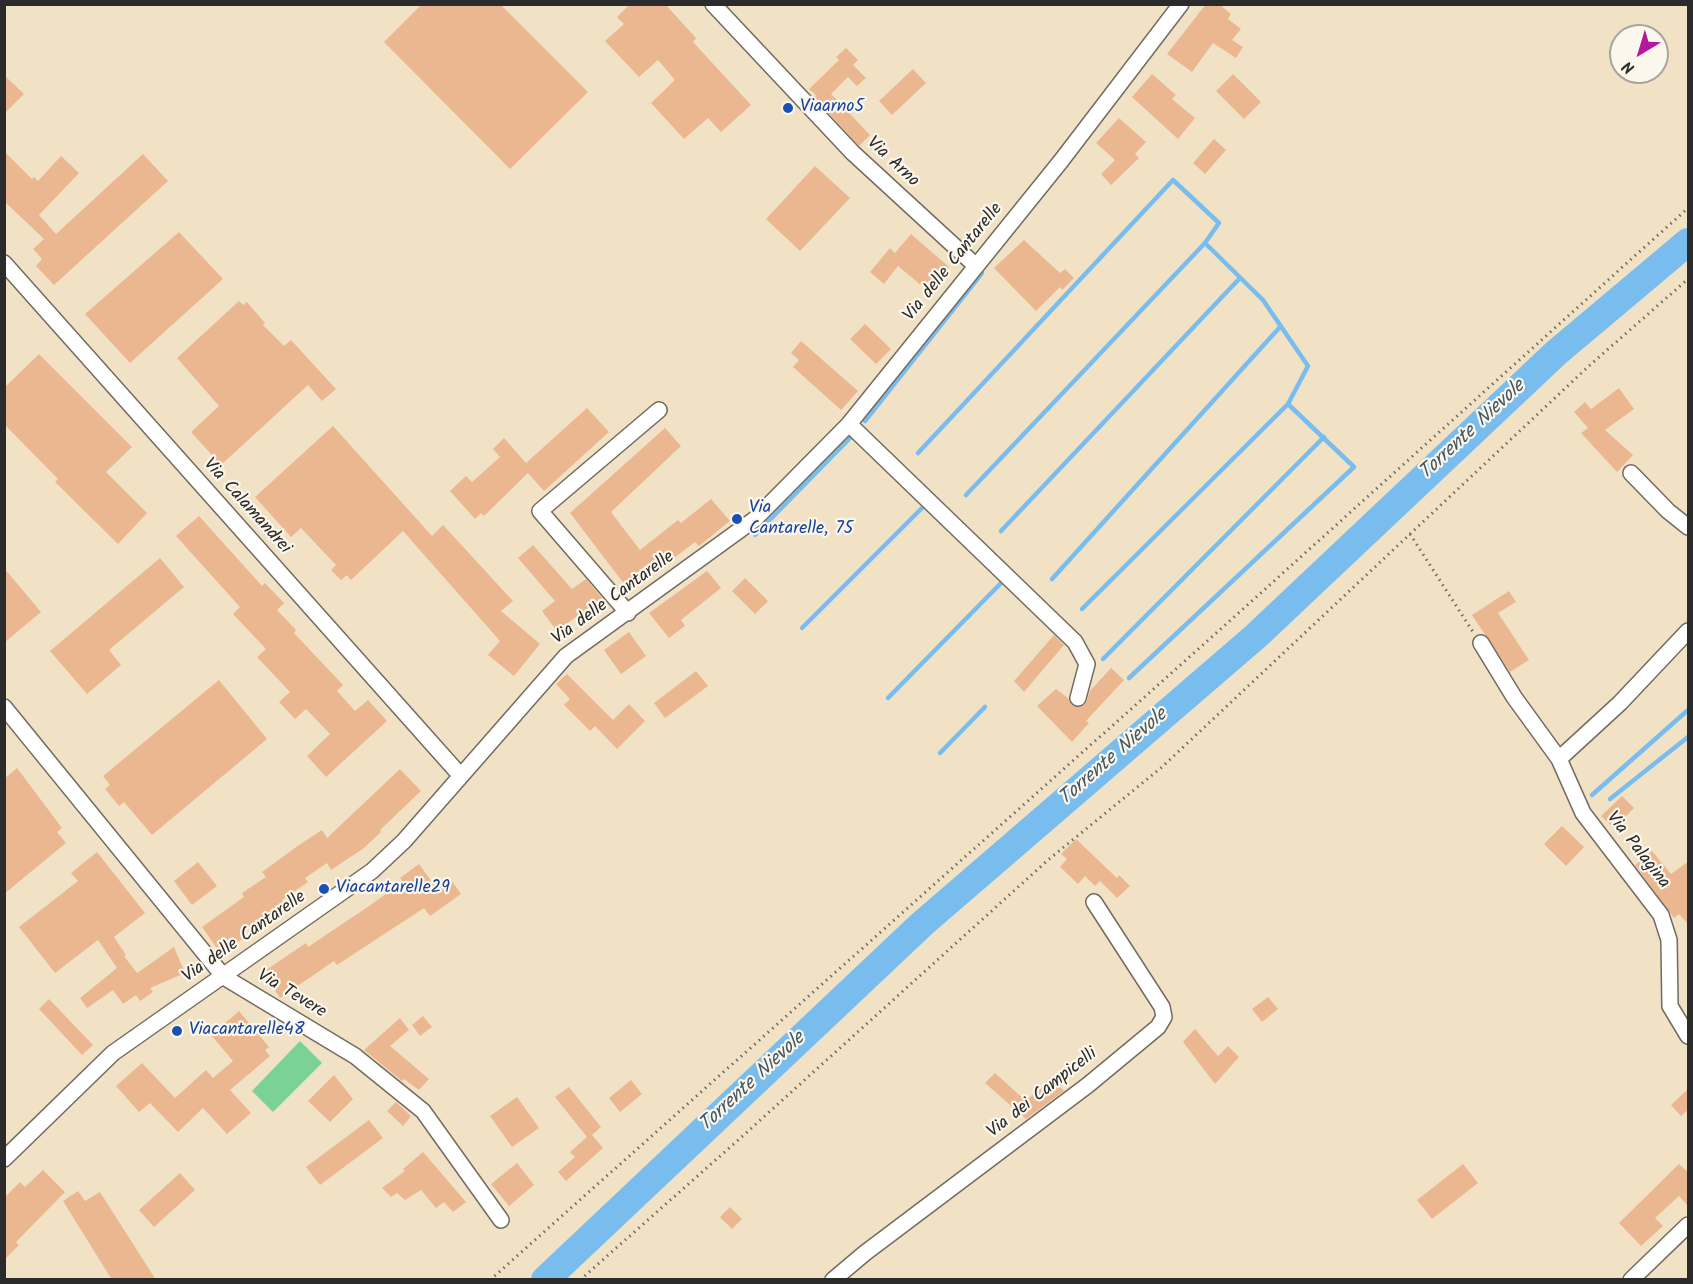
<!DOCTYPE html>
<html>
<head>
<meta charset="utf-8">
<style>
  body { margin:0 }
  #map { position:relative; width:1693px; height:1284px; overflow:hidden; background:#f2e2c5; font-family:Kalam,sans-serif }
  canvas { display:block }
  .frame { position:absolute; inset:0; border:6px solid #2b2b2b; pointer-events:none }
  .north { position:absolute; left:1609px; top:24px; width:60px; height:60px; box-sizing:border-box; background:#fbf7ec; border:2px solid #a8a59f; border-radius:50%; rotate:218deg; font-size:16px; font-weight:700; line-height:24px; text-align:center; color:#2b2b2b }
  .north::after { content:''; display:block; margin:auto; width:21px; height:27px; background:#b5179e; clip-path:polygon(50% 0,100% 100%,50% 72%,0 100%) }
</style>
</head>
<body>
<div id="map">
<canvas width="1693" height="1284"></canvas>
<div class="frame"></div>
<div class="north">N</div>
</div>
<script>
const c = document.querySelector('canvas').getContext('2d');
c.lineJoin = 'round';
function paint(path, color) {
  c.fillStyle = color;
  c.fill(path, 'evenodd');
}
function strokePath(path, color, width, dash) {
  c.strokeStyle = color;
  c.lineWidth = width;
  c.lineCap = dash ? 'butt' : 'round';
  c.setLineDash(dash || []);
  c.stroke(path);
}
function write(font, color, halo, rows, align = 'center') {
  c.font = font + ' Kalam,sans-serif';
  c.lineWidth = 4.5;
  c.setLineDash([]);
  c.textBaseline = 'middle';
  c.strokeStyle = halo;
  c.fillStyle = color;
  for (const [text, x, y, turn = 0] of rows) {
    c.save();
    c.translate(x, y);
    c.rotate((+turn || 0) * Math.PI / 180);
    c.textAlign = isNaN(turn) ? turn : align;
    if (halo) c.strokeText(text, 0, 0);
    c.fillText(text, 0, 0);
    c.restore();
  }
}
paint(new Path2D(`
  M300 1041 322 1063 273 1112 252 1091Z`), '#7ad297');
strokePath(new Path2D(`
  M865 421 982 273
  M918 453 1173 180 1219 223 1205 243 1263 300 1308 366 1288 404 1354 467 1129 678
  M966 495 1205 243
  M1001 531 1239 279
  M755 535 850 438
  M1052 579 1280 327
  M1082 609 1288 404
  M802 628 924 506
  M1103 659 1324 437
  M888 698 1004 580
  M940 753 985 707
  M1592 795 1688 710
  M1610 799 1688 737`), '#79bdef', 4.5);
strokePath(new Path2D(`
  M545 1280 922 924 1256 636 1556 353 1688 242`), '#79bdef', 28);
paint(new Path2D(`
  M422 4H500L588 92 510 169 384 42Z
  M630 4H665L696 38 693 42 751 105 721 132 708 118 684 139 651 103 675 80 658 60 639 77 605 41 624 24 617 17Z
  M1206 4H1219L1231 14 1228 19 1241 29 1232 40 1243 47 1236 58 1213 43 1192 72 1167 54Z
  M846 48 858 60 853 65 866 78 857 86 848 77 831 94 870 135 859 146 814 97 816 95 809 89 839 60 836 57Z
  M913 69 926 83 892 115 879 101Z
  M1152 74 1176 95 1172 99 1195 118 1178 139 1132 97Z
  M1233 74 1261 102 1244 119 1216 91Z
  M4 75 24 94 4 114Z
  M1119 118 1146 142 1135 154 1139 158 1111 185 1101 174 1115 160 1096 143Z
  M1214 139 1226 150 1205 174 1193 163Z
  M4 151 32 179 34 177 38 181 61 156 79 173 39 215 56 234 143 154 168 181 54 285 36 266 42 259 33 249 44 239 4 201Z
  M815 166 850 198 800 251 766 219Z
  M179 232 223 279 130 363 85 314Z
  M911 234 949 267 928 291 898 266 884 284 870 272 890 248 895 253Z
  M1024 240 1060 273 1065 269 1074 278 1062 290 1060 287 1036 311 994 268Z
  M239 301 243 305 247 302 265 323 263 325 284 346 291 340 336 389 322 401 308 385 221 465 191 432 219 406 177 358Z
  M865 324 891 349 876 364 850 339Z
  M801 341 858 391 841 410 793 367 799 360 791 353Z
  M39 354 132 447 106 472 147 513 118 544 55 482 58 479 4 424V388Z
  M1619 388 1634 409 1605 430 1633 455 1617 472 1581 433 1588 428 1574 412 1585 402 1591 409Z
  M587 408 609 432 544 491 528 473 484 516 481 513 475 519 450 491 466 476 472 482 500 457 493 449 504 438 526 463Z
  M333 426 432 536 443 525 513 601 501 611 540 644 514 676 488 655 500 641 403 531 351 580 347 575 341 580 331 570 336 565 301 528 291 537 255 497Z
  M665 428 681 446 611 512 640 550 678 520 681 523 711 499 730 521 699 546 695 542 674 558 672 555 628 589 570 513Z
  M199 516 262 586 265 583 284 603 277 610 296 630 294 633 343 685 337 691 355 711 368 700 387 721 326 777 307 756 330 734 306 709 295 719 279 702 290 692 257 657 266 649 233 614 240 607 176 536Z
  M533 545 572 589 586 579 602 598 557 631 542 611 555 601 518 558Z
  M160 558 184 587 109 650 121 665 87 694 50 651Z
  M4 568 41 612 4 643Z
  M707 571 721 588 681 620 685 626 669 638 649 613Z
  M745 578 768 601 755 614 732 591Z
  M1509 591 1516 602 1498 613 1529 660 1510 672 1472 615Z
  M629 632 646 656 621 674 604 650Z
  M1054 635 1064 645 1024 692 1014 681Z
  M1111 668 1124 680 1086 721 1089 723 1072 742 1037 706 1056 689 1069 699 1072 705 1081 707 1087 701 1090 691Z
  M696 671 708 686 665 718 654 703Z
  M567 674 613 720 629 704 645 721 617 749 595 726 590 731 564 705 570 699 556 684Z
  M219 680 267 739 152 835 124 802 119 806 105 789 110 785 103 776Z
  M17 768 62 828 57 832 66 843 4 894V779Z
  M400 769 421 791 380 830 381 832 364 848 331 870 327 863 305 878 308 882 282 900 284 904 242 933 245 937 221 954 202 927 244 897 242 893 266 877 262 872 299 845 322 830 327 838Z
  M1622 796 1634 808 1614 828 1601 816Z
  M1562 826 1584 847 1566 866 1544 844Z
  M1076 839 1117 878 1119 875 1130 886 1117 898 1100 881 1095 886 1085 876 1078 884 1060 867 1067 859 1061 854Z
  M1652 851 1671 874 1689 861V925L1679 914 1674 918 1635 865Z
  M97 852 145 913 114 937 126 955 124 956 137 973 174 947 185 973 150 988 153 992 140 1001 136 995 123 1004 113 990 87 1008 80 998 117 968 98 940 55 973 19 927 78 881 71 873Z
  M198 862 217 886 192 905 174 881Z
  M419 864 437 889 451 880 461 894 430 916 424 908 337 965 334 961 280 998 263 972 306 943 308 947 369 906 403 882 400 878Z
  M1268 997 1278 1009 1262 1022 1252 1009Z
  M49 999 93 1045 82 1055 39 1009Z
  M239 1011 269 1047 265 1050 270 1056 230 1090 251 1113 227 1134 203 1108 178 1132 150 1103 139 1112 116 1086 142 1063 175 1098 206 1070 213 1078 233 1061 211 1035Z
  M423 1016 432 1027 420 1036 412 1025Z
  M400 1018 409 1030 390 1046 429 1079 419 1090 404 1079 402 1081 364 1050Z
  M1195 1029 1218 1056 1228 1046 1239 1057 1215 1084 1183 1042Z
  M995 1073 1026 1101 1051 1077 1064 1091 1026 1119 985 1083Z
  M334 1075 353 1099 330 1122 308 1101Z
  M631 1080 642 1094 620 1112 609 1098Z
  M569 1087 601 1127 592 1135 603 1148 566 1181 558 1172 575 1157 570 1152 587 1137 555 1097Z
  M1689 1088V1109L1681 1116 1671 1105Z
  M517 1097 539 1128 512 1147 490 1116Z
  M396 1102 411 1116 403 1126 387 1111Z
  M369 1120 383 1138 320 1185 306 1167Z
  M423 1152 466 1202 453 1212 444 1202 436 1208 421 1190 405 1200 397 1193 391 1197 382 1188 405 1171 403 1169Z
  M517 1163 534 1185 509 1206 491 1184Z
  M1463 1164 1478 1183 1432 1219 1417 1200Z
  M1679 1164 1689 1173V1207L1679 1196 1655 1218 1663 1226 1641 1246 1619 1223Z
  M43 1170 65 1192 16 1242 19 1245 4 1260V1198L20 1182 25 1187Z
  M180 1173 195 1190 154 1227 139 1210Z
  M78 1191 85 1201 100 1192 156 1280H112L63 1201Z
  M730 1207 742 1219 732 1229 720 1217Z`), '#ebb790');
const street = new Path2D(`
  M713 4 853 153 976 266
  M4 263 460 775
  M849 424 1075 642 1087 664 1078 698
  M1631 473 1668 511 1688 527
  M628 613 540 511 659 410
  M1481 643 1514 697 1559 759 1583 813 1661 915 1669 940 1670 1006 1688 1036
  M4 707 224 977 355 1056 423 1111 501 1220
  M1559 759 1620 703 1688 631
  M4 1159 113 1053 372 871 404 841 566 656 755 519 849 424 1061 161 1181 4
  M833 1280 865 1253 1088 1085 1158 1027 1164 1017 1162 1007 1094 902
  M1631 1280 1688 1225`);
strokePath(street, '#716b61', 18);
strokePath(new Path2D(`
  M1410 534 1473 632
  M490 1280 1213 636 1688 208
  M580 1280 736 1142 1048 860 1162 767 1590 365 1688 279`), '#716b61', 3, [1.5, 4.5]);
strokePath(street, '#fff', 15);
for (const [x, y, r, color] of [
  [788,108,6,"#1a4fb4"],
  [737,519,6,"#1a4fb4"],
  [324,889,6,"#1a4fb4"],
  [177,1031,6,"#1a4fb4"]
]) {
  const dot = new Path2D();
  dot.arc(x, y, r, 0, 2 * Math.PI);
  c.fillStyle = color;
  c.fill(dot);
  strokePath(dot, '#fbf7ec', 2);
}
write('18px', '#164399', '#fbf7ec', [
  ["Viaarno5",800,108],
  ["Via",749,509],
  ["Cantarelle, 75",749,530],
  ["Viacantarelle29",336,889],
  ["Viacantarelle48",189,1031]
], 'left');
write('18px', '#2b2b2b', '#fbf7ec', [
  ["Via Arno",892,163,43],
  ["Via delle Cantarelle",954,263,-51],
  ["Via Calamandrei",246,507,48],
  ["Via delle Cantarelle",614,599,-36],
  ["Via Palagina",1637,851,52],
  ["Via delle Cantarelle",245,938,-35],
  ["Via Tevere",291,995,31],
  ["Via dei Campicelli",1043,1094,-38]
]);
write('italic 20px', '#425766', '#fbf7ec', [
  ["Torrente Nievole",1473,431,-43],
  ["Torrente Nievole",1114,758,-41],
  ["Torrente Nievole",753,1083,-43]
]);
</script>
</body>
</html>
